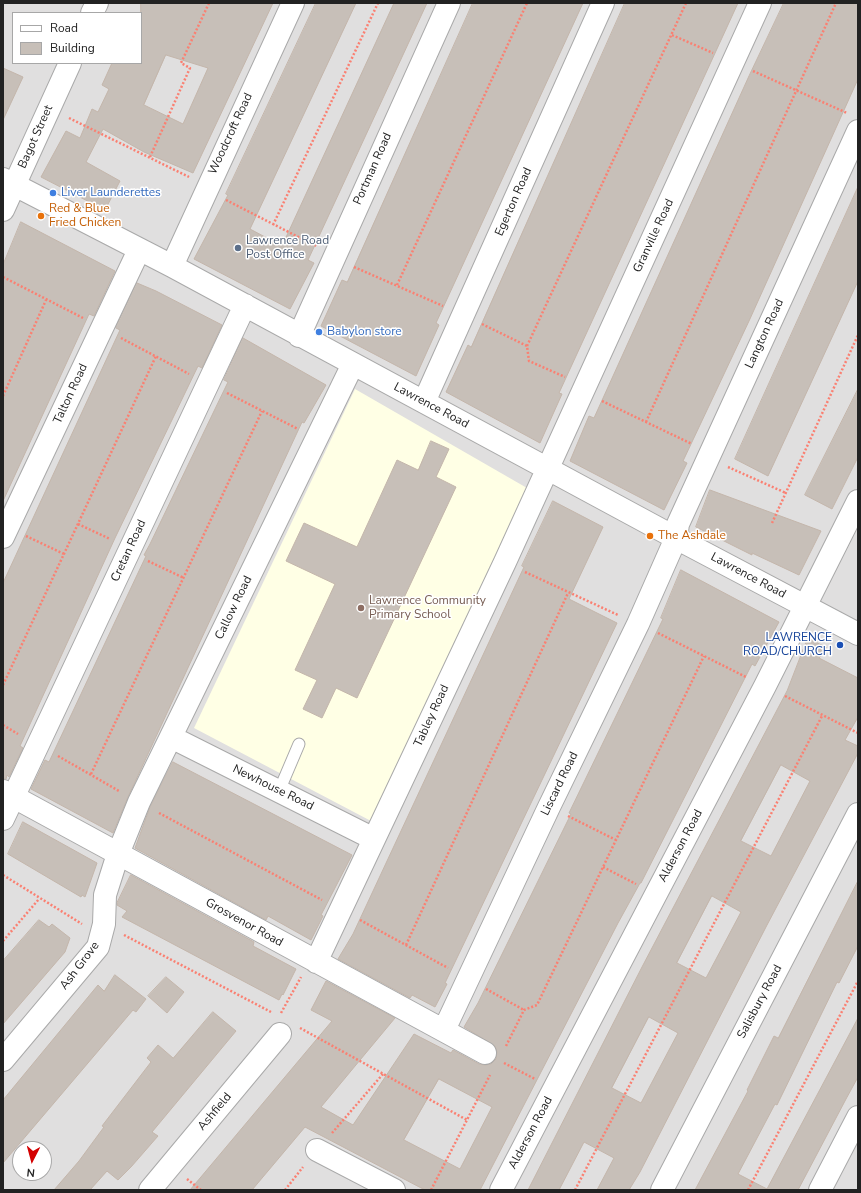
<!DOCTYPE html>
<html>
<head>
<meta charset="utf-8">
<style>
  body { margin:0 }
  #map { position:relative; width:861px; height:1193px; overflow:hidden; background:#f2efe9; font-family:"Nunito Sans",sans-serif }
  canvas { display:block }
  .frame { position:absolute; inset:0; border:4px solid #222; pointer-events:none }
  .legend { position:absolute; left:12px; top:12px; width:130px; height:52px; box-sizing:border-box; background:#fff; border:1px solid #a7a7a7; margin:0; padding:5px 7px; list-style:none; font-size:12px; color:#222 }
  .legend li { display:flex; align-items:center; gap:8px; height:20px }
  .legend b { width:20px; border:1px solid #a7a7a7 }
  .north { position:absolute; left:12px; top:1141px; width:40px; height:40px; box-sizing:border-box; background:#fff; border:1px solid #a7a7a7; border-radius:50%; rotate:186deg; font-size:11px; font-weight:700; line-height:16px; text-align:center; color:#222 }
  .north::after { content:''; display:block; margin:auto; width:14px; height:18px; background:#d40000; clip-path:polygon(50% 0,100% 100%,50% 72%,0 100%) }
</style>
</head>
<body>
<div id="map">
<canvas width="861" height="1193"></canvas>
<div class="frame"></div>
<ul class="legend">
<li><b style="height:5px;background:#fff"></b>Road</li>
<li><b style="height:11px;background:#c7bfb8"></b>Building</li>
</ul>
<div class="north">N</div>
</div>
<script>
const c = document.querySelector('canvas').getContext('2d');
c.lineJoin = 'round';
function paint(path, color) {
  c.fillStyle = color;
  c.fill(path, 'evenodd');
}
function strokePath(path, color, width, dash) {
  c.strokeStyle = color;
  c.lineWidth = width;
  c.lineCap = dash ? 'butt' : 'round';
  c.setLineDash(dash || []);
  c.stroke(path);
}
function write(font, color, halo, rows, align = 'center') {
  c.font = font + ' "Nunito Sans",sans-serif';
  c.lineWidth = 3;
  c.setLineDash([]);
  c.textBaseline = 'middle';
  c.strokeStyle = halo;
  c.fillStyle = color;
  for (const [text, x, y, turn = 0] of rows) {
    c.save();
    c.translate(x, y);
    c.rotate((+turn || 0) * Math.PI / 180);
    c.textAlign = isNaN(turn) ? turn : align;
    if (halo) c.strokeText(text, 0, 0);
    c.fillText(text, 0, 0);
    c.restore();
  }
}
paint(new Path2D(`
  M3 3H858V1190H3ZM13 13H141V63H13ZM20 1149H44V1173H20Z`), '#e0dfdf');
paint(new Path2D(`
  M355 389 527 488 371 821 194 728Z`), '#ffffe5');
const building = new Path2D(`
  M141 3H273L193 173 144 152 103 129 86 162 120 181 105 210 41 177 66 131 80 138 92 109 98 112 109 89 102 85 112 63H141ZM166 55 208 68 183 124 144 105Z
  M316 3H356L250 229 282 246 394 3H427L308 260 314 263 290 309 194 259 228 195 226 194Z
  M473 3H583L436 323 439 325 416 376 321 326 342 280 347 282Z
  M625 3H738L559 393 562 394 540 443 446 392 468 345 471 347Z
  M784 3H858V79L749 321 683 461 687 463 664 510 570 461 589 416 594 418 749 76Z
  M3 68 23 77 3 120Z
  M858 187V281L768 476 735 459Z
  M21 222 115 271 94 316 89 314 3 501V265Z
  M137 283 156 291 222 325 202 368 198 366 115 538 20 746 23 748 9 777 7 775 6 779H3V583L120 330 116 328Z
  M243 338 326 385 304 423 302 422 128 797 113 833 31 789 45 760 49 762 146 556 144 555 150 544 228 382 224 380Z
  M858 389V457L832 509 805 495Z
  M431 441 449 449 436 477 456 487 357 698 336 688 322 718 303 709 317 680 295 670 335 584 286 561 304 523 357 547 397 460 418 470Z
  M710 490 821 531 799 575 752 553V555L696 527Z
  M553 501 603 527 569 599 617 623 445 983 447 984 435 1007 414 996 412 995 410 998 338 959 353 934 524 567 522 566Z
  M681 570 779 622 755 666 752 664 641 883H640L618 923 480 1190H425L305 1127 252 1190H190L332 1021 311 1010 326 981 395 1018 321 1107 353 1125 414 1034 451 1053 453 1050 479 1064 485 1065 491 1064 496 1059 497 1052 495 1046 464 1027 478 1003 571 814 569 813 663 619 661 618ZM439 1079 492 1107 460 1169 404 1140Z
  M808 638 827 648 819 658 858 678V717L845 740 858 746V753L767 925 640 1172 629 1190H597L614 1158 584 1142 559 1190H528L642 967 787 691ZM781 765 810 781 771 856 741 841ZM712 896 741 912 706 978 677 963ZM649 1017 678 1033 641 1103 612 1088Z
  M173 762 352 855 321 915 323 916 311 940 268 916 266 920 135 848 150 807Z
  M23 822 97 863 85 897 82 895 81 897 8 854Z
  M131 875 254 942 253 946 296 969 283 995 282 994 279 1000 122 917 127 911 117 905V903Z
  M858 881V946L839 983 837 982 777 1105 775 1104 738 1174 767 1189 858 1018V1077L846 1099 798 1190H695L748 1091 747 1090 774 1036 778 1038Z
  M39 920 49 927 52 924 70 938 65 952 3 1024V961Z
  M115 975 146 999 136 1012 133 1010 3 1163V1100L98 985 104 991Z
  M166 977 184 992 167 1013 148 996Z
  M213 1012 236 1031 152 1132 158 1136 131 1167 118 1180 107 1171 90 1190H54L79 1161 104 1127 102 1126 151 1062 147 1058 158 1045 173 1058Z`);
paint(building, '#c7bfb8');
strokePath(building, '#c4b6ab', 1);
const lane = new Path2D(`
  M279 791 299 744`);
const street = new Path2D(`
  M92 13 97 3
  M3 179 172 266 676 538 858 634
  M3 210 70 63
  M172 266 293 3
  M299 336 449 3
  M424 402 603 3
  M3 537 139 250
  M171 737 374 839
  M3 791 485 1053
  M3 819 245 305
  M316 962 505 562 760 3
  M444 1030 549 807 638 624 676 538 678 524 858 131
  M3 1060 98 947 104 924 105 895 118 854 139 802 353 364
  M317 1150 394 1190
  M150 1190 280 1034
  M501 1190 765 686 858 501
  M662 1190 858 814
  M820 1190 858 1117`);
strokePath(lane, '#a9a9a9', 13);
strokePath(street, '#a9a9a9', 24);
strokePath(new Path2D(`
  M672 35 713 53
  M753 71 847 113
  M69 118 189 177
  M150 157 190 68 181 63 209 3
  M226 200 316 246
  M273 225 378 3
  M354 267 443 306
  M3 277 83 318
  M397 285 527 3
  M482 324 527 346 529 361 565 377
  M121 338 189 374
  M527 346 686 3
  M227 393 298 429
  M3 396 46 300
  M602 401 692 444
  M646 422 836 3
  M728 467 786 493
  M772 523 858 335
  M78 524 110 539
  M26 536 64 554
  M148 561 184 578
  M525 572 618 615
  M658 633 746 677
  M3 685 156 356
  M785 696 858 733
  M3 725 18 734
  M58 756 119 791
  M91 774 262 411
  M159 813 322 900
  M568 816 616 840
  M603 867 636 884
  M3 875 82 924
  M360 920 448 968
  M124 935 271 1012
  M3 941 39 899
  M406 945 568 593
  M486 989 524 1010
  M281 1013 301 977
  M300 1028 467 1120
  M506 1046 524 1010 537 1005 704 656
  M504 1063 535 1079
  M332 1133 383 1074
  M187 1179 201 1190
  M285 1190 303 1167
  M431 1190 490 1075
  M575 1190 822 716
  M748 1190 858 981`), '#fa8072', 2.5, [2, 2]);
strokePath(lane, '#fff', 11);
strokePath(street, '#fff', 22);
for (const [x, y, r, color] of [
  [53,193,4,"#3f7fe0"],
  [41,216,4,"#e8710a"],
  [238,248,4,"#5c6f8a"],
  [319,332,4,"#3f7fe0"],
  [650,536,4,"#e8710a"],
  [361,608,4,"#8d6e63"],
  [840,645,4,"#1a4fb4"]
]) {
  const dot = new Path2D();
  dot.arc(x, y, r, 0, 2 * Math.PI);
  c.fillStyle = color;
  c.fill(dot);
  strokePath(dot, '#fff', 1.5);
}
write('12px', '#222', '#fff', [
  ["Woodcroft Road",231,134,-65],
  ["Bagot Street",36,137,-66],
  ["Portman Road",373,169,-66],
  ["Egerton Road",514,202,-66],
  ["Granville Road",654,236,-65],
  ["Langton Road",765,334,-65],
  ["Talton Road",71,394,-65],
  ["Lawrence Road",431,406,28],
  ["Cretan Road",129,551,-65],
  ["Lawrence Road",748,576,28],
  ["Callow Road",234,608,-64],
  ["Tabley Road",432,716,-65],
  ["Liscard Road",560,784,-64],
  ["Newhouse Road",273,788,26],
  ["Alderson Road",681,846,-62],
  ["Grosvenor Road",244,923,29],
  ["Ash Grove",80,966,-53],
  ["Salisbury Road",760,1002,-62],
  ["Ashfield",215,1112,-50],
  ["Alderson Road",531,1133,-62]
]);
write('12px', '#366cbe', '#fff', [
  ["Liver Launderettes",61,193],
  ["Babylon store",327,332]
], 'left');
write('12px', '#c56008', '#fff', [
  ["Red & Blue",49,209],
  ["Fried Chicken",49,223],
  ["The Ashdale",658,536]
], 'left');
write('12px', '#4e5e75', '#fff', [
  ["Lawrence Road",246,241],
  ["Post Office",246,255]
], 'left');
write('12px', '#785e54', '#fff', [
  ["Lawrence Community",369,601],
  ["Primary School",369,615]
], 'left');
write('12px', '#164399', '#fff', [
  ["LAWRENCE",832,638],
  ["ROAD/CHURCH",832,652]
], 'right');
</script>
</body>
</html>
